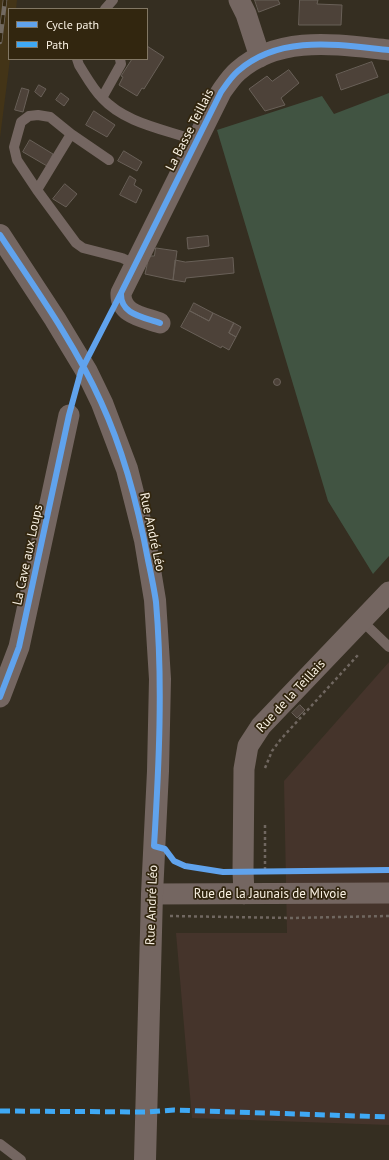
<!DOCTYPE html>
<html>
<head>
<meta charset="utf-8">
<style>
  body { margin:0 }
  #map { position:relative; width:389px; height:1160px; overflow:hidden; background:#352e21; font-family:"PT Sans",sans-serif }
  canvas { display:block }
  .legend { position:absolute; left:8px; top:8px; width:140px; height:52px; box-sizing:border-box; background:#32260f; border:1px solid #827764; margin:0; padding:5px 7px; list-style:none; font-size:12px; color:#f9f1e3 }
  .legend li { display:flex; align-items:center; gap:8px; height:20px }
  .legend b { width:20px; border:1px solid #827764 }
</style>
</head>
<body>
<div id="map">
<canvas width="389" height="1160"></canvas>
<ul class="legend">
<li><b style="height:5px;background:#60a3ed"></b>Cycle path</li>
<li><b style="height:5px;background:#3fa9f5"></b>Path</li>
</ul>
</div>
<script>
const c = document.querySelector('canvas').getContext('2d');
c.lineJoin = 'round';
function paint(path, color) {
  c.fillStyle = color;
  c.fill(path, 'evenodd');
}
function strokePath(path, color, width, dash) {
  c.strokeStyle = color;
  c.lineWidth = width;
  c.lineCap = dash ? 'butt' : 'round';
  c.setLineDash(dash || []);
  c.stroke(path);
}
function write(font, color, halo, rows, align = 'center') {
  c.font = font + ' "PT Sans",sans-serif';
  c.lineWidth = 3.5;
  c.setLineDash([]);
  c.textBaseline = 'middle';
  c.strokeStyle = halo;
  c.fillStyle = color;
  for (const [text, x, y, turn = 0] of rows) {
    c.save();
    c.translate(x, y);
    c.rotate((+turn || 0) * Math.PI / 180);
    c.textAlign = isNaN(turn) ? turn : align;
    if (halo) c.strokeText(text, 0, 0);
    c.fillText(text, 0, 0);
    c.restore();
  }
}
paint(new Path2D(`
  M0 0H17L16 9H9L10 59 0 138Z`), '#433417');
paint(new Path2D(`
  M389 662V1125L192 1118 176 933H287L284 781Z`), '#45342b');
paint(new Path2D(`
  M389 93V556L373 574 328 501 217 130 322 96 334 114Z`), '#415442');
const building = new Path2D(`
  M255 0H278L280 4 259 12Z
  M300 0H318L317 4 342 5 341 25H299Z
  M147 46 164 57 144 89 142 88 137 96 119 85 123 77 121 76 132 59H147Z
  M372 62 378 77 341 90 336 75Z
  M289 70 299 83 281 98 285 105 265 111 249 89 267 76 272 81Z
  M39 85 46 89 41 97 35 92Z
  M22 88 29 90 23 112 15 110Z
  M61 93 69 99 64 106 56 100Z
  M94 111 115 125 107 137 86 125Z
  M30 140 53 154 47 166 23 152Z
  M124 151 142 162 137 171 118 161Z
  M130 176 136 180 134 185 142 190 136 203 120 195Z
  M65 184 77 194 66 207 53 199Z
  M208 236 209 246 188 249 187 238Z
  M156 248 177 251 173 280 145 274 149 256H154Z
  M233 258 234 273 186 278 185 282 173 280 175 260 185 262Z
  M194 303 213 313 209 321 190 311Z
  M190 311 209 321 213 313 234 323 229 333 236 337 229 350 222 346 221 348 181 327Z
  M234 323 241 327 236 337 229 333Z
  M273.5 382a3.5 3.5 0 1 1 7 0a3.5 3.5 0 1 1-7 0Z
  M300 705 305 710 297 718 292 713Z`);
paint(building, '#4d4239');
strokePath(building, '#696058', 1);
strokePath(new Path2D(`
  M265 768 272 751 281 739 358 655
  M265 825V871
  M170 916 292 918 389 916`), '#706760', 2.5, [3, 3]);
strokePath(new Path2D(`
  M105 9 113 0
  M77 59 79 65C86 76 93 89 102 98 126 124 165 129 197 141
  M102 98 121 64 120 59
  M71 134 37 190 76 243 83 248 122 258 135 264
  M37 190 17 160 14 147 21 122 29 116 38 115 50 117 71 134 109 160
  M362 621 389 647
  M0 1144 21 1160`), '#746661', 10);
strokePath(new Path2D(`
  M239 0 246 14 260 57
  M160 323C144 317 120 315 121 293L221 92C226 85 231 77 238 71 280 34 339 45 389 50
  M0 697 19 647 69 415
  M152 894 389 893
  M244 894 243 871 244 769 248 746 261 726 389 592`), '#746661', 21);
strokePath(new Path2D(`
  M0 235 55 319 87 372 102 403 127 469 145 540 155 600 160 679 158 771 152 894 145 1160`), '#746661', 22);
const rail = new Path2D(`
  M0 42 5 0`);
strokePath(rail, '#726a62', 4.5);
strokePath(rail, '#32260f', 3, [9]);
strokePath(new Path2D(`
  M0 1111 146 1112 174 1110 389 1117`), '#3fa9f5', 5, [10, 5]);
strokePath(new Path2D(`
  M0 235C35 288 75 344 101 402 124 452 138 506 148 560 151 574 154 588 156 602 163 683 159 765 154 846L165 849 174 861 185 866 223 872 389 870
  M160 323C144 317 120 315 121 293L221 92C226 85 231 77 238 71 280 34 339 45 389 50
  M0 697 19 647 69 415 81 371 121 293`), '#60a3ed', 6);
write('13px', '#f9f1e3', '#32260f', [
  ["La Basse Teillais",190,130,-63],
  ["Rue André Léo",152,532,78],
  ["La Cave aux Loups",28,555,-78],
  ["Rue de la Teillais",291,696,-47],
  ["Rue de la Jaunais de Mivoie",270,894],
  ["Rue André Léo",152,905,-88]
]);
</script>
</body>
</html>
